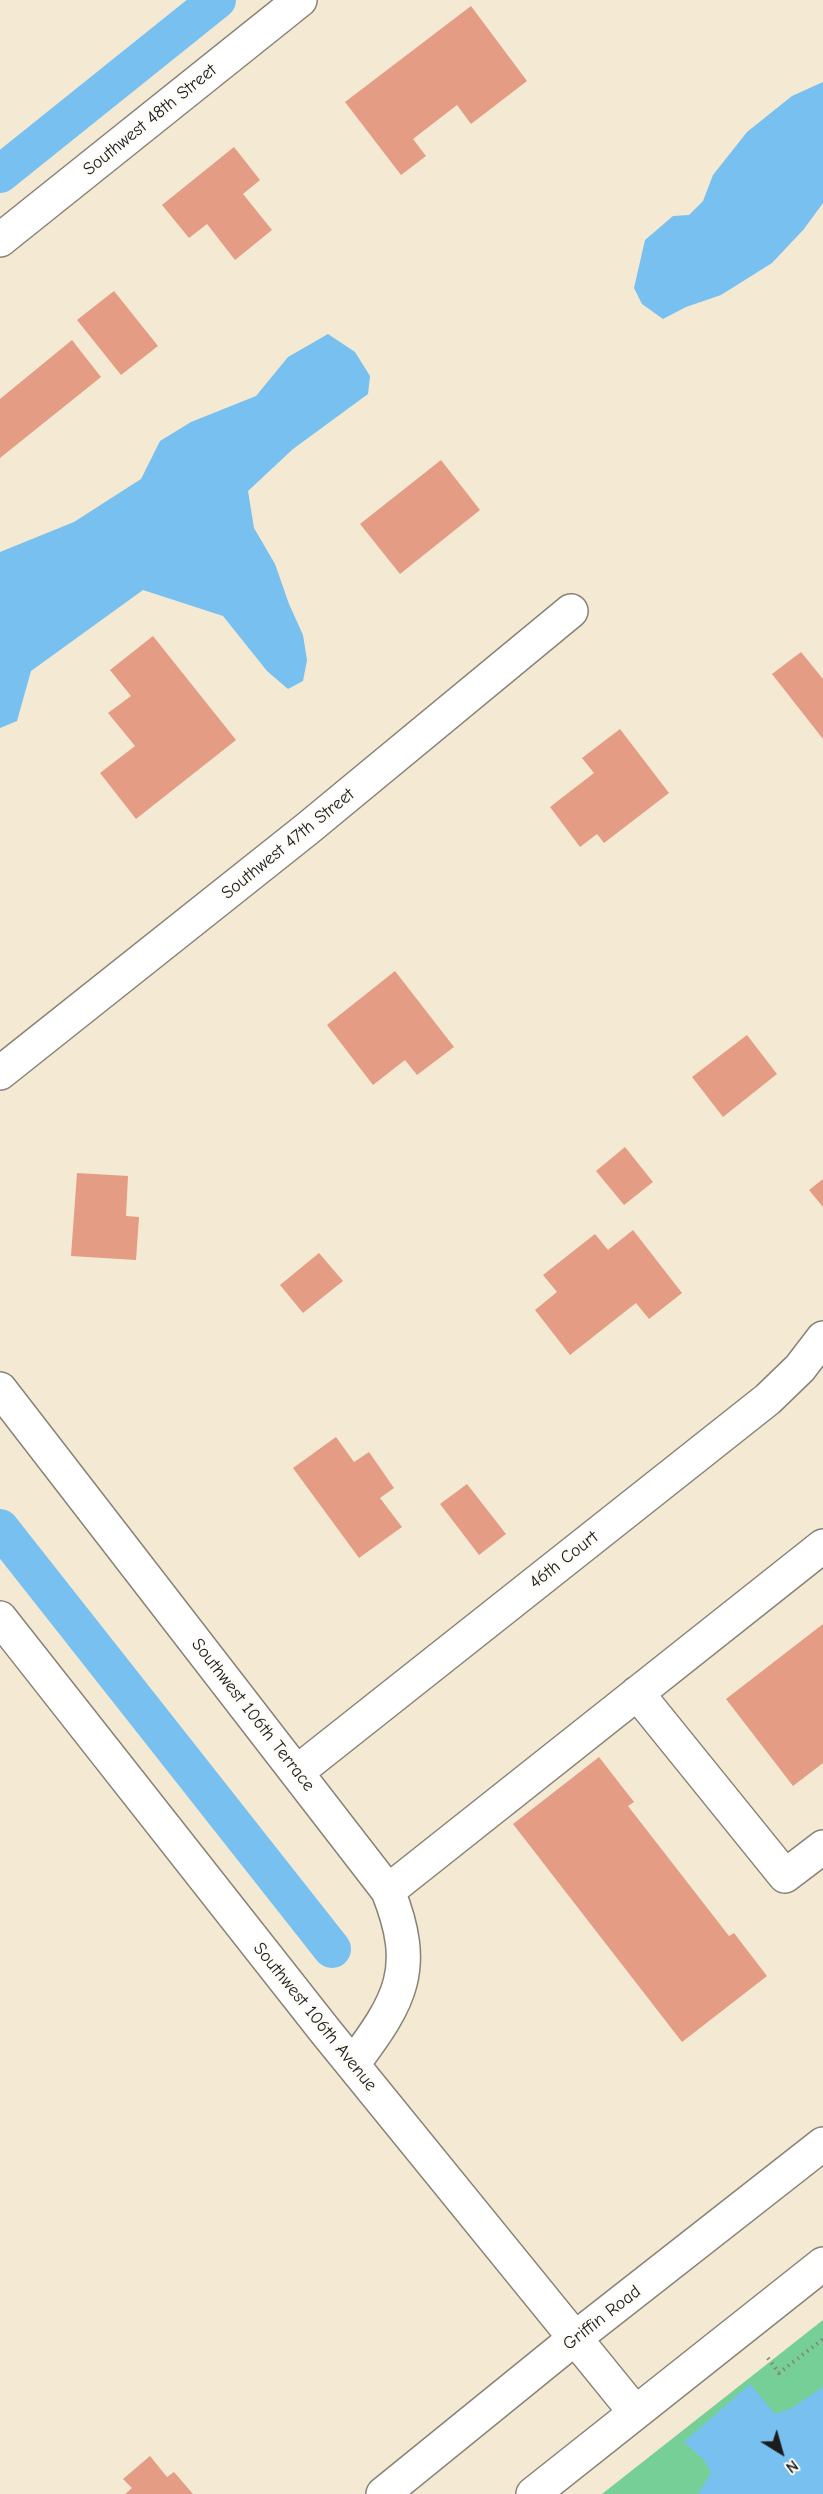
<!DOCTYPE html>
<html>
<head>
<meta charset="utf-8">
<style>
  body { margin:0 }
  #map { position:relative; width:823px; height:2494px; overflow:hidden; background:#f4e9d2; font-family:"Comic Neue",sans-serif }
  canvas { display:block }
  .north { position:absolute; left:751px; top:2422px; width:60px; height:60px; -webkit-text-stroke:4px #fdfcf7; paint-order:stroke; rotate:143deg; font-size:16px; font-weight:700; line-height:24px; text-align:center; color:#1c1c1c }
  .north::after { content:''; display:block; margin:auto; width:21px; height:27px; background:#1c1c1c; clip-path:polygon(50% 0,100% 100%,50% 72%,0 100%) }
</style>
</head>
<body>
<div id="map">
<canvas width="823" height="2494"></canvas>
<div class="north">N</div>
</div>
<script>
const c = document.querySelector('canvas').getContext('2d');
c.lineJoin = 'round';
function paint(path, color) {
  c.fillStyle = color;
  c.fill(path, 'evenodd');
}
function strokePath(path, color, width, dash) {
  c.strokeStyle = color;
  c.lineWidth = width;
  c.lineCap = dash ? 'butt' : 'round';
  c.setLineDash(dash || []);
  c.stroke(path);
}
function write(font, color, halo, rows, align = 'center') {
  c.font = font + ' "Comic Neue",sans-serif';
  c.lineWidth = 4.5;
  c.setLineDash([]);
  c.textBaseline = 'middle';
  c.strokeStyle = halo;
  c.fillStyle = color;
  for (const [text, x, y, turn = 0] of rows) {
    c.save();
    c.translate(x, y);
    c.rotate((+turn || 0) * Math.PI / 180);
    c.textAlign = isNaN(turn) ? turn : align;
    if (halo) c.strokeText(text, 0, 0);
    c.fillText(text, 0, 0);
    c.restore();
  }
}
paint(new Path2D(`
  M823 2320V2494H602Z`), '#75cf96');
paint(new Path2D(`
  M823 82V203L804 229 772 263 721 295 686 307 663 319 642 304 634 288 645 240 673 216 689 215 703 201 713 175 747 132 792 96Z
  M328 334 355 352 370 376 368 394 293 449 248 491 254 528 275 564 289 604 303 635 307 660 303 681 288 689 267 671 223 616 143 590 31 671 17 721 0 728V552L74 522 141 479 160 441 191 422 256 396 288 357Z
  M750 2384 775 2414 792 2408 823 2387V2494H698L711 2473 705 2461 684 2442Z`), '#77c0f0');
strokePath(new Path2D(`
  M0 174 217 0
  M0 1528 332 1949`), '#77c0f0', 38);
paint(new Path2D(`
  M471 6 527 81 471 124 457 105 413 139 426 156 401 175 345 102Z
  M234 147 260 180 243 194 272 230 235 260 207 224 189 238 162 205Z
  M114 291 158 346 121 375 77 320Z
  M72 340 101 377 0 458V399Z
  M441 460 480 510 400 574 360 524Z
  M153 636 236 740 136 819 100 773 135 746 108 713 131 696 110 670Z
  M801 652 823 679V739L772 674Z
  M620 729 669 793 604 843 597 834 580 847 550 807 594 773 582 758Z
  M395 971 454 1047 417 1075 405 1060 373 1085 327 1025Z
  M747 1035 777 1074 723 1117 692 1077Z
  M625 1147 653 1182 624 1205 596 1171Z
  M77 1173 128 1176 126 1216 139 1217 136 1260 71 1256Z
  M823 1179V1207L809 1190Z
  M633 1230 682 1293 649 1319 636 1303 570 1355 535 1310 557 1292 543 1275 595 1234 608 1250Z
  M319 1253 343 1281 303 1313 280 1285Z
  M336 1437 354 1462 369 1452 394 1488 380 1498 402 1527 359 1558 293 1468Z
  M467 1484 506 1534 479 1555 440 1504Z
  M823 1624V1763L793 1786 726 1699Z
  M599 1757 634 1802 628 1806 729 1936 734 1933 767 1976 682 2042 513 1824Z
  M150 2456 167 2477 174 2472 193 2494H125L132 2488 123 2479Z`), '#e49d84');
const minor = new Path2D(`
  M0 240 300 0
  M0 1073 307 829 571 611
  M0 1389 388 1891C419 1969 401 2000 353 2064
  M0 1618 326 2032 635 2412
  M637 1693 785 1876 823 1847
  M297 1772 768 1399 800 1368 823 1338
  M388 1891 823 1546`);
const major = new Path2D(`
  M383 2494 574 2339 823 2144
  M533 2494 823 2264`);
strokePath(minor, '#888277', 36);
strokePath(major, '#888277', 36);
strokePath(new Path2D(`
  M768 2358 779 2373 823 2339`), '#888277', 4, [1.5, 4.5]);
strokePath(minor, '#fff', 33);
strokePath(major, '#fff', 33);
write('18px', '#1c1c1c', '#fdfcf7', [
  ["Southwest 48th Street",150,120,-39],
  ["Southwest 47th Street",288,844,-39],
  ["46th Court",564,1560,-38],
  ["Southwest 106th Terrace",253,1715,52],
  ["Southwest 106th Avenue",315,2017,51],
  ["Griffin Road",602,2318,-38]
]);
</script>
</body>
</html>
